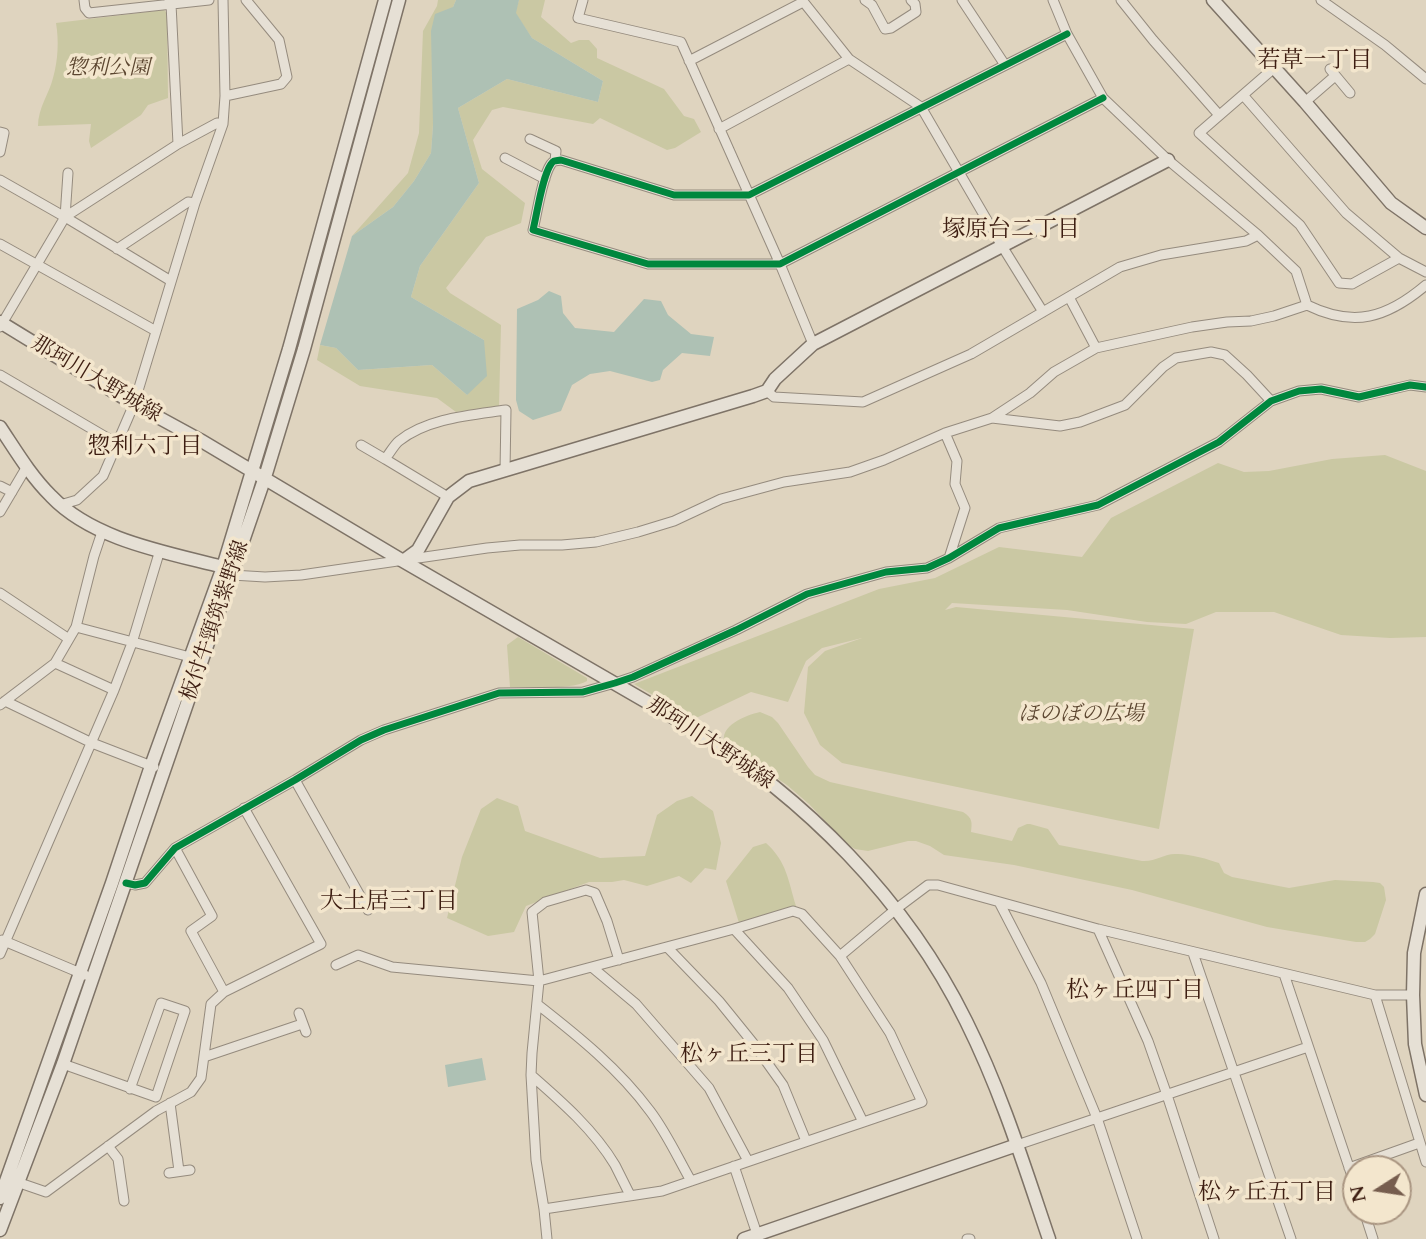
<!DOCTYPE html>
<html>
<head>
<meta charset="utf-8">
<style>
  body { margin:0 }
  #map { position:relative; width:1426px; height:1239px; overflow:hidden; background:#dfd4bf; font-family:Cardo,serif }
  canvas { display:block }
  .north { position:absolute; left:1342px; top:1155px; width:70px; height:70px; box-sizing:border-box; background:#f3e6cd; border:2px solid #aa9682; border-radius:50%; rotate:258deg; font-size:19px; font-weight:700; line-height:28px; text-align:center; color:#3d1d11 }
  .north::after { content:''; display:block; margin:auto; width:24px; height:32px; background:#765d4e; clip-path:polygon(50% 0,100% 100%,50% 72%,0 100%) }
</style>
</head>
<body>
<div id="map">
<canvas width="1426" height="1239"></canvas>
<div class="north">N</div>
</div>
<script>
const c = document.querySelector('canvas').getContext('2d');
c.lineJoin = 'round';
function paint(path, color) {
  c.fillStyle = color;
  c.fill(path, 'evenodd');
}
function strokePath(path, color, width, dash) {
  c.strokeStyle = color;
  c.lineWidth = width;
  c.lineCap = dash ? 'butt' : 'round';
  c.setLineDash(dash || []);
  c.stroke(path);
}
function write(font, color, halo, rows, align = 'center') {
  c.font = font + ' Cardo,"Noto Serif JP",serif';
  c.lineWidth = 7;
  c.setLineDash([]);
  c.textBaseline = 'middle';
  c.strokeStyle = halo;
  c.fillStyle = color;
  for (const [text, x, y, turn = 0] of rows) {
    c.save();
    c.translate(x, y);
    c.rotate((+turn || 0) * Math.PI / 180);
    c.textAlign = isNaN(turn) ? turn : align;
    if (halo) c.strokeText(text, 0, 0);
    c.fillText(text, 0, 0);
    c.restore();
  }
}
paint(new Path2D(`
  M438 0H456L453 7 433 125 431 153 414 181 393 207 352 236 408 173 419 133 423 31 437 6Z
  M519 0H545L541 17 571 43 579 40H589L597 49V58L664 89 684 116 694 119 701 132 675 148 667 150 600 118 593 124 503 107 492 110 473 140 482 169 525 203 521 223 486 237 446 288 450 293 501 325 499 406 456 412 437 398 360 386 317 360 320 345 336 348 358 370 432 365 467 395 484 340 411 297 420 266 479 183 458 108 507 79 598 102 603 81 532 38 515 13Z
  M164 10 167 13 168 98 148 105 141 115 91 148 89 141 91 124 38 126C38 108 49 94 53 78 58 60 59 41 56 23Z
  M1385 455 1426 471V637L1390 638 1341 635 1274 612H1216L1186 624 1147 622 1067 610 952 603 945 610 956 607 1194 629 1159 829 842 763 820 745 804 713 808 667 825 651 862 638 822 648 806 661 788 702 751 692 694 719 634 684 879 589 935 578 999 547 1082 557 1111 518 1218 463 1244 472 1269 471 1332 459Z
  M518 637 587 678V681C573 690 528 687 510 687L507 645Z
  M760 712 772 717 778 723 808 767 815 775 830 782 963 812C973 818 972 823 971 832L1012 841 1018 828 1027 824H1030L1048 829 1059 845 1142 861C1155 862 1164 854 1175 854 1187 853 1208 859 1219 863L1224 873 1232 877 1289 888 1335 880 1373 882 1380 883 1384 887 1386 900 1375 934 1370 939 1365 942H1356L1267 927 1132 890 1014 865 944 855 930 846 916 841H908L868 851 855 849 848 845 809 804 787 785 725 744C718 726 746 715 760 712Z
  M692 796 713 811 721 843 716 870 705 868 691 883 679 876 647 886 624 880 612 882H589L526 906 514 932 488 936 447 918 462 857 481 809 497 798 518 806 525 831 600 858 645 856 657 815 677 801Z
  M766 843C787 862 788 880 796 906L739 923 726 881 753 847Z`), '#cac8a3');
paint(new Path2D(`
  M456 0H519L516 13 532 38 603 81 598 102 507 79 458 108 479 183 420 266 411 297 484 340 487 376 467 395 432 365 358 370 336 348 320 345 352 236 393 207 414 181 431 153 433 125 431 31 435 14 453 7Z
  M549 291 561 296 563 313 575 328 614 332 644 299 661 301 668 315 691 334 714 337 710 356 682 353 663 370 660 380 652 382 610 371 590 374 572 385 561 411 533 420 519 411 516 400 517 309 538 300Z
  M482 1058 486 1080 448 1087 445 1065Z`), '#aec1b4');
const street = new Path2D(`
  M84 0 85 8 89 13 209 0
  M169 0 171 4 178 144
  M583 0 578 18 681 42 780 264 813 344
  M802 0 849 59 921 107 1002 246 1043 312
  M865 0 872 5 885 29 891 28 916 12 915 4 911 0
  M962 0 1005 65
  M1053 0 1067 34 1103 98 1168 160 1258 235 1296 271 1307 305
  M1121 0 1153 40 1219 115
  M1321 0 1385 45 1426 79
  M1067 34 749 195H674L561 160C555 161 554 160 551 164 542 177 537 214 533 230L648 264H780L1103 98
  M689 61 803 2
  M1274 68 1199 133 1300 225 1339 283 1352 284 1399 258
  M1330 69 1350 93
  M1243 95 1346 213 1399 258 1426 272
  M225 96 281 84 287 77 279 40 246 0
  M1305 102 1335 76
  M719 129 849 59
  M0 132 4 133 0 152
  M530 139 556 151 555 161
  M505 158 545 179
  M0 180 65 217 171 281
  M65 217 68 173
  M0 244 156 331
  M117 249 188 202 195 203
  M1069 297 1096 348
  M0 327 65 217 178 144 217 123 223 124
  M0 375 116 443
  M767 391 774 397 863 402 971 354 1120 267 1161 255 1246 241 1258 235
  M992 418 1060 426 1080 422 1125 405 1163 367 1176 358 1211 352 1225 355 1247 375 1271 401
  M945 433 957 461 955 484 965 508 949 558
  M361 445 385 459
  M0 486 12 492
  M448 497 385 459C390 453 394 445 399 441 427 418 472 415 506 410L505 471
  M60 505 77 500 103 476 134 404 195 203 223 124 225 96 223 0
  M0 512 26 468
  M232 575 265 577 301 575 487 548 520 545H562L596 542 638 532 674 521 721 499 784 482 850 472 884 460 945 433 992 418 1030 393 1054 372 1096 348 1192 327 1227 322 1251 321 1274 316 1307 305C1354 328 1387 318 1426 285
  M0 593 69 639
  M76 627 190 657
  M55 663 114 690
  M5 701 92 743 154 767
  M0 705 55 663 76 627 94 556 102 532
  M295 780 368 910
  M175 848 212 916 191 931 224 992 321 944 244 808
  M126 883 135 885 145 883 175 848 295 780 361 740 384 730 499 693 583 692 615 683 633 677 736 630 807 594 886 572 927 568 949 558 999 528 1098 505 1219 442 1271 401 1299 391 1321 389 1359 397 1410 385 1426 387
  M999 902 1041 983 1097 1118 1137 1239
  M734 929 788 988 823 1040 863 1122
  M1098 929 1148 1041 1167 1095 1214 1239
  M2 940 85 975
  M667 947 719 1001 753 1043 783 1085 806 1141
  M1193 953 1291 1239
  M0 954 114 690 132 643 160 550
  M840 956 896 909 928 885H938L1098 929 1375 995H1413
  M336 965 358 955 392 967 539 981 734 929 793 911 802 914 840 956 890 1033 922 1102 662 1191 544 1209
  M593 968 636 1004 709 1088 748 1161
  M1284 974 1356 1188
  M1375 995 1426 1162
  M537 1004C578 1036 619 1069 650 1111 666 1132 678 1158 691 1181
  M299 1013 306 1032
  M204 1057 302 1024
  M63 1064 156 1097 185 1011 161 1003 130 1089
  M531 1075C562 1102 594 1130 615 1165 620 1175 625 1185 630 1195
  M170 1103 179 1171
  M1017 1145 1308 1047
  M108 1146 118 1159 124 1201
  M734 1166 758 1237
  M1349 1168 1419 1143
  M169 1173 190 1170
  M17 1182 46 1192 156 1111 191 1092 201 1078 211 1004 224 992
  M1364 1211 1373 1239
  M547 1239 544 1209 536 1160 531 1075 532 1053 539 981 532 912 545 902 586 890 595 893 607 921 619 960
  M967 1239H970`);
const secondary = new Path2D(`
  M1213 0 1305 102 1391 203 1426 228
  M0 322 134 404 200 440 403 561 690 727C805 798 906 899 966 1021 1001 1091 1024 1165 1049 1239
  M0 427C16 451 30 475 51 496 93 540 165 552 223 567
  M403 561 418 550 448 497 469 481 753 396 767 391 775 379 813 344 1168 160
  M1426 894 1414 953 1413 995 1415 1044 1426 1095
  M0 1198 112 883 151 766 223 567 289 349 385 0
  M0 1230 63 1064 265 477 304 349 399 0
  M744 1239 1017 1145`);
strokePath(street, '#958b7e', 11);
strokePath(secondary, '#7e7367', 15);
strokePath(street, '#e6e0d5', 9);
strokePath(secondary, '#e6e0d5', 12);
strokePath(new Path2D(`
  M1067 34 749 195H674L561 160C555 161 554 160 551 164 542 177 537 214 533 230L648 264H780L1103 98
  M126 883 135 885 145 883 175 848 295 780 361 740 384 730 499 693 583 692 615 683 633 677 736 630 807 594 886 572 927 568 949 558 999 528 1098 505 1219 442 1271 401 1299 391 1321 389 1359 397 1410 385 1426 387`), '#00873e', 7);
write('italic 21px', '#5c4630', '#f3e6cd', [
  ["惣利公園",108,69],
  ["ほのぼの広場",1081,715]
]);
write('21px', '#3d1d11', '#f3e6cd', [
  ["那珂川大野城線",96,380,31],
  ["板付牛頸筑紫野線",216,621,-71],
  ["那珂川大野城線",710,744,34]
]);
write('23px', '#3d1d11', '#f3e6cd', [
  ["若草一丁目",1315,62],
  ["塚原台二丁目",1011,231],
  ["惣利六丁目",145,448],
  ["大土居三丁目",389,903],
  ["松ヶ丘四丁目",1135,992],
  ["松ヶ丘三丁目",749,1056],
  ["松ヶ丘五丁目",1267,1194]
]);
</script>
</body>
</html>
